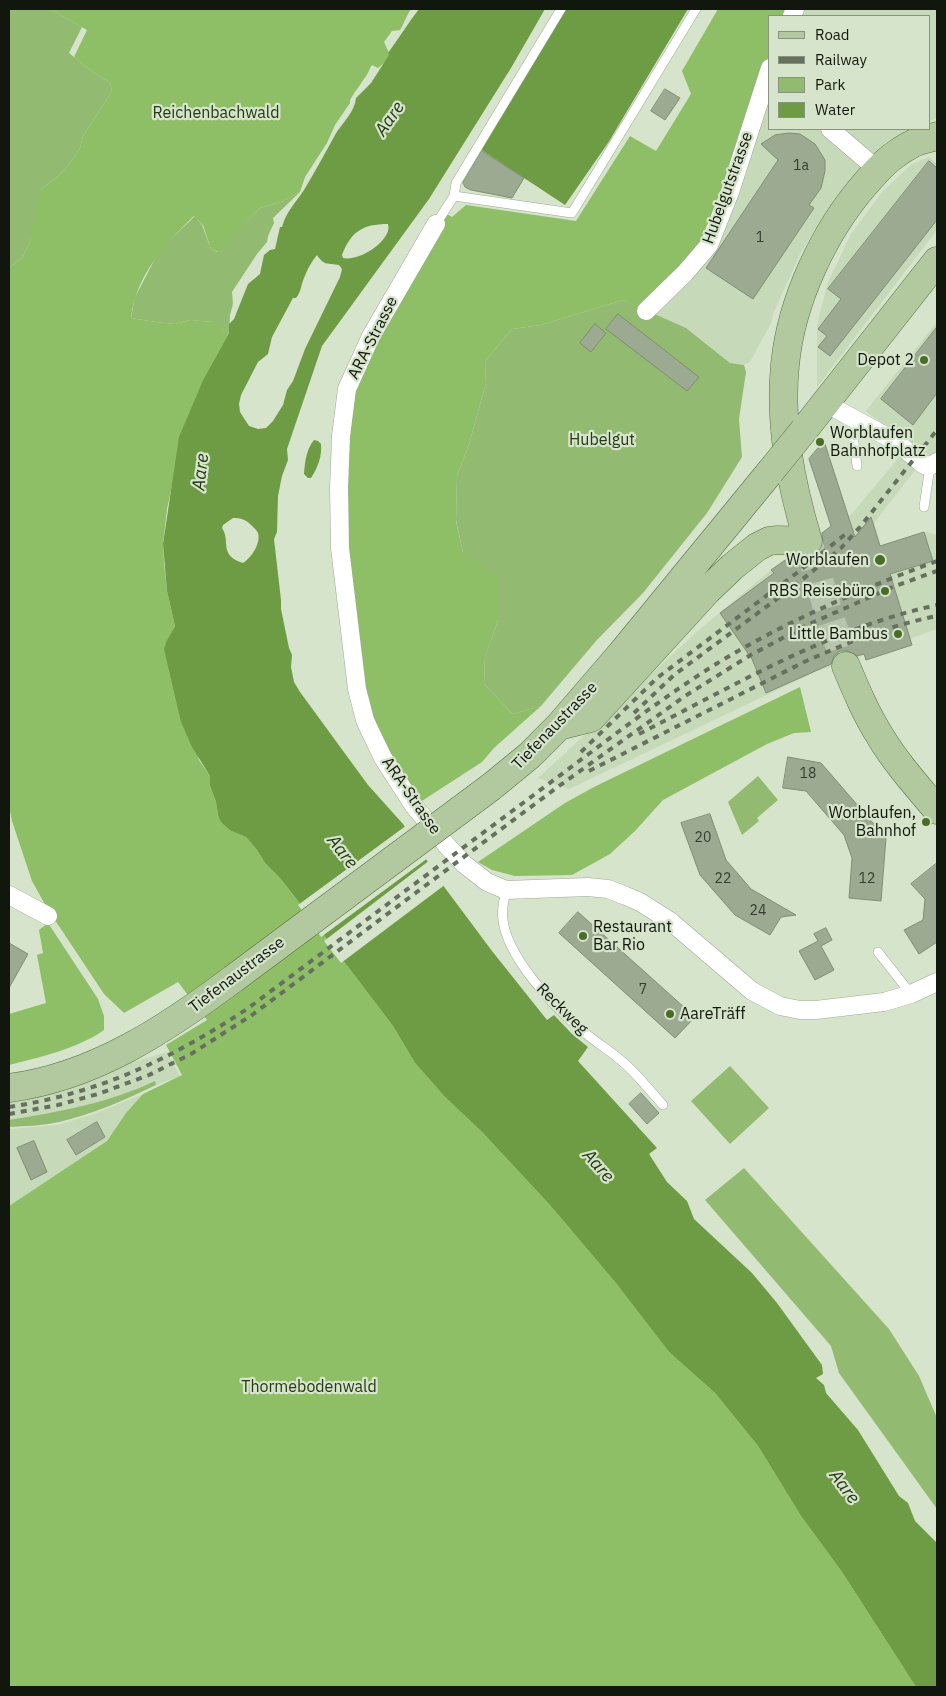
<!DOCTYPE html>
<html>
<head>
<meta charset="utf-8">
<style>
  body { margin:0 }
  #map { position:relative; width:946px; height:1696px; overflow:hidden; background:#d5e4ca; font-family:"IBM Plex Sans",sans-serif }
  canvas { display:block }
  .frame { position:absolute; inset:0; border:10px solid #12170e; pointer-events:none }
  .legend { position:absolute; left:768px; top:15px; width:162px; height:115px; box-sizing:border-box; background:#d5e4ca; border:1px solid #87927f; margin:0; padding:6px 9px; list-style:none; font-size:15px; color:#12170e }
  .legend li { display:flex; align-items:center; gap:10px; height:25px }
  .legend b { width:25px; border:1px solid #87927f }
</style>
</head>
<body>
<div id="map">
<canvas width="946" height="1696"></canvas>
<div class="frame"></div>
<ul class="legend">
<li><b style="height:6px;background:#b2c89f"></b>Road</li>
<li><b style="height:6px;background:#66705f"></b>Railway</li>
<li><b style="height:14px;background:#92bb71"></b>Park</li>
<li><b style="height:14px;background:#6e9c44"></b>Water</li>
</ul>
</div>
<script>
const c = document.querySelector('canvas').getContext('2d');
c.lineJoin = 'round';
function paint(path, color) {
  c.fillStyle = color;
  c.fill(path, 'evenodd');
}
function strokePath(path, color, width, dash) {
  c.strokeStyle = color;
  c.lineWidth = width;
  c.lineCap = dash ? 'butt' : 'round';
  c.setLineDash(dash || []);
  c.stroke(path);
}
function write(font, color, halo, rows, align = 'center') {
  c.font = font + ' "IBM Plex Sans",sans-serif';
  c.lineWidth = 4.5;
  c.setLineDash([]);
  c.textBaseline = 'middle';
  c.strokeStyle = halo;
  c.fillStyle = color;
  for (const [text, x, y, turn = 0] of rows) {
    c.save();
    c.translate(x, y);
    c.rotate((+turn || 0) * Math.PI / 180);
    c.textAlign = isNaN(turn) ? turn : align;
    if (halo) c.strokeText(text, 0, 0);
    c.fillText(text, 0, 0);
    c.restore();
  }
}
paint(new Path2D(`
  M795 9H937V118L930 121V16H792Z
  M770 68V129H914L886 142 823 217 801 252 773 314 771 323 750 362 744 365 730 363 686 328 646 311Z
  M929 157 937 164V230L817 387V325L828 282 851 234 882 192 912 164Z
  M937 322V473L925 457 874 523 881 546 926 532 937 535V629L815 672 569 789 538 778 700 629 771 570 831 526 835 534 901 455 908 444 866 411Z
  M167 1052 180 1076 119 1099 9 1124V1100Z
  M143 1094 126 1113 107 1141 9 1206V1129L58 1125 94 1114Z`), '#c6d9b9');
paint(new Path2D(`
  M9 9H50L82 27 69 53 94 73 110 82 112 91 83 136 80 148 65 170 42 189 30 241 23 257 9 268Z
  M300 192 273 218 274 223 268 236 267 242 257 254 232 292 233 304 230 315 229 333 212 322 190 320 175 324 156 322 131 318 135 297 156 257 166 244 195 216 202 225 211 249 217 252 260 208 281 202Z
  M623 300 686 328 730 363 744 365 746 372 739 419 742 457 707 513 643 593 596 641 541 706 513 714 484 684 485 657 498 620 463 553 456 520 457 476 469 444 486 383 485 361 512 329 541 325Z
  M758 776 778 800 757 818 759 821 742 835 728 802Z
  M730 1066 769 1108 730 1144 691 1101Z
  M155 1081 156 1085C125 1100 93 1114 59 1122 42 1126 25 1126 9 1127V1120C58 1112 109 1103 155 1081Z
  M744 1168 889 1329 919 1376 937 1418V1509L839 1373 831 1346 705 1200Z`), '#92bb71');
paint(new Path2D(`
  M50 9H411C406 16 404 24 400 30L392 31 384 42 390 55 384 63 378 68 372 65C369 69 369 72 366 76 361 84 355 91 350 100V103L335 125 327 143 305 177 300 192 281 202 260 208 218 252 211 249 203 225 194 216C165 244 136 275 131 318L156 322 175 324 190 320 213 322 229 333 204 378 174 476 167 509 163 544 164 563 167 591 175 626 167 640 199 760 210 776V786L216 802 218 815 231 831 246 837 257 850 265 863 280 878 298 901 393 1026 415 1063 444 1096 482 1132 549 1204 615 1282 669 1352 715 1393 758 1446 801 1516 842 1572 916 1687H9V1206L107 1141 126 1113 143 1094 182 1075 166 1045 207 1020 178 982 124 1013 104 994 47 908 32 881 12 821 9 805V268L23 257 30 241 35 206 42 189 65 170 80 148 83 136 112 91 110 82 94 73 74 57 87 30Z
  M718 9H795L792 16H770V68L709 245 646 311 623 300 541 325 512 329 485 361 486 383 469 444 457 476 456 521 463 553 498 577V620L485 657 484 684 513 714 541 706 494 748 482 762 414 806 365 720 342 569 347 389 443 212 452 217 466 205 576 221 630 136 656 151 691 94 682 71Z
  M800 687 811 732 794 733 767 744 663 800 635 831 610 854 572 875 515 876 492 870 478 862 565 803 594 787Z
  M48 923 98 999 104 1016V1030C77 1049 40 1057 9 1065V1014L46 1003 37 955 43 953 39 930Z`), '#8ebe66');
paint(new Path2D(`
  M419 9H545L511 68 429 199 322 346 287 449 288 460 282 476 278 496 277 532 274 539 281 600V609L289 648 292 655 291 667 294 682 300 692 368 785 403 824 445 888 492 951 547 1020 554 1015 572 1034 588 1047 578 1061 657 1148 649 1154 667 1182 687 1201 694 1219 752 1273 777 1303 822 1365 823 1374 816 1378 824 1385 826 1393 858 1430 899 1496 908 1503 915 1521 937 1543V1687H916L842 1572 801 1516 758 1446 715 1393 669 1352 615 1282 549 1204 482 1132 444 1096 415 1063 393 1026 298 901 280 878 265 863 257 850 246 837 231 831 221 822 218 815 216 802 210 786V776L192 747 181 722 164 649 167 640 175 626 167 591 163 544 179 437 204 378 229 333V324L234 319 248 284 260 274 264 255 270 250 275 249 280 227H282C286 212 296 202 304 190 315 172 325 153 335 135 342 123 355 112 356 98L371 83 389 55 388 53C399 38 408 23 419 9ZM388 224C393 240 359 262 343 258L342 255C351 232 362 224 388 224ZM317 255C324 266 328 263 339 265L342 269 340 277 305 349 293 381 287 390 283 405 273 421 266 428 258 429 249 426 240 412 239 404 241 395 258 362 268 354 272 337 293 298H296C301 292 301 285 304 278 307 270 311 262 317 255ZM233 518C240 518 245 519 250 524 253 527 256 529 258 533 261 544 251 558 243 563 218 555 231 541 222 528L223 525Z
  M565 9H688L608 143 565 205 480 149Z
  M314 440 318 441 321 444C322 457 318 467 311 478H308L304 474C305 462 306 450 314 440Z`), '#6e9c44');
paint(new Path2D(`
  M407 825 428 858 321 937 298 905Z
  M430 860 446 884 341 963 324 941Z`), '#d5e4ca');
const building = new Path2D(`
  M665 89 680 98 665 120 651 111Z
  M790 133 800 134 815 144 825 160V171L821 188 809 205 814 208 753 299 706 268 778 160 761 144 775 135Z
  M482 151 524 178 512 198 471 190 465 187 463 183Z
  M929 161 937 168V220L830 356 818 347 827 336 818 329 841 299 828 289Z
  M618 314 699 377 687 391 606 329Z
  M595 324 606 333 591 352 580 343Z
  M937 327V393L913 425 881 399Z
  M824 441 855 537 871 517 880 546 924 532 933 561 890 574 912 645 866 660 864 654 857 656 848 651H840L834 656 831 664 766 693 752 659 720 613 774 573 771 570 791 556 808 557 815 555 821 550 823 544 822 533 831 526 809 459Z
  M788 757 821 763 886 838 881 901 849 898 852 858 844 835 806 791 783 788Z
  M710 814 726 860 751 889 796 915 781 917 770 935 735 915 700 875 681 823Z
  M937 863V942L919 954 904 930 923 920 925 899 911 884Z
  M578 912 695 1017 675 1038 559 933Z
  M826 928 832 940 821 946 834 970 815 980 799 951 818 941 814 934Z
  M9 943 28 954 9 988Z
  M641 1093 659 1113 647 1124 629 1104Z
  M97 1122 105 1137 76 1155 67 1140Z
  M34 1141 47 1172 31 1180 17 1148Z`);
paint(building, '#9baa91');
strokePath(building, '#7f8e75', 1);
strokePath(new Path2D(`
  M808 541 829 614 846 666`), '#b8c5ae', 28, [28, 14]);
const lane = new Path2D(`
  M454 196 456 183 561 9
  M436 224 454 196 572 213 696 9
  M857 466 853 435 860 423
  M924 507 930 466
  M506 890C504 900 501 910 503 920 507 956 552 1005 579 1028 593 1041 610 1050 624 1063 638 1075 650 1091 663 1105
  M878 952 911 994`);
const street = new Path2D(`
  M792 16 795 9
  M830 129 878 170
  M436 224 371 336 347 389 341 436 339 488 340 548 357 689 365 720 370 731 383 758 414 806 448 847 464 864 487 882 506 890 588 887 608 889 626 896 640 902 670 921 752 991 780 1006 800 1010H816L884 1002 911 994 937 982
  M646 311 685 273 709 245 730 192 770 68
  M825 403 895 441 924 465 930 466 937 462
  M9 895 48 916`);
const primary = new Path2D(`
  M804 430 937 261
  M846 666C856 690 866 714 880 736 896 763 917 786 937 810
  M559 726 591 718 707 591 732 567 757 547 769 541 778 540 808 541C791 484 779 425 785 365 791 301 824 231 866 183 875 173 884 162 896 154 903 149 911 144 919 141 925 139 931 138 937 136
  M491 787 530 755 559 726 621 654 770 472
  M9 1088C94 1077 166 1029 233 979`);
strokePath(lane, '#9dab92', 10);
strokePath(street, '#9dab92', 19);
strokePath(primary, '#587343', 29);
strokePath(lane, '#fff', 9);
strokePath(street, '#fff', 18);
strokePath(primary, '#b2c89f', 28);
strokePath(new Path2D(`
  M634 713 674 675 793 587 841 548 860 527 937 430
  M639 734C735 685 831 628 937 605
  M581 752 657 678 798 572 847 533
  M589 771 804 662C847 643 891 625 937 616
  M9 1107C100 1093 171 1059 247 1009L606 741C642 714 678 688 716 664 785 622 861 589 937 561
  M9 1114 58 1105 98 1094 149 1075 191 1054 252 1015 559 786 685 696 749 656 805 626 895 586 937 571`), '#66705f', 4, [6, 6]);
const primaryBridge = new Path2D(`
  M770 472 804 430
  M233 979 491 787`);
strokePath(primaryBridge, '#587343', 29, []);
strokePath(primaryBridge, '#b2c89f', 28);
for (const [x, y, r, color] of [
  [924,360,5,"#496d27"],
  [820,442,5,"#496d27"],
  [880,560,6,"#496d27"],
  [885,591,5,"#496d27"],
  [898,634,5,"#496d27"],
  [926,822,5,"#496d27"],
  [583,936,5,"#496d27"],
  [670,1014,5,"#496d27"]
]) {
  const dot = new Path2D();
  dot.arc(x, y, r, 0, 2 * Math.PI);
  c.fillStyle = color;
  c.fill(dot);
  strokePath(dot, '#d5e4ca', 2);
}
write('14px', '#343c2f', null, [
  ["1a",801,166],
  ["1",760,238],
  ["18",808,774],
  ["20",703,838],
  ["22",723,879],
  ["12",867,879],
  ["24",758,911],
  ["7",643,990]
]);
write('16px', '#263915', '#d5e4ca', [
  ["Reichenbachwald",216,113],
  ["Hubelgut",602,440],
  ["Thormebodenwald",309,1387]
]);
write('16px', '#12170e', '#d5e4ca', [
  ["Hubelgutstrasse",728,188,-70],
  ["ARA-Strasse",373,338,-63],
  ["Tiefenaustrasse",555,726,-46],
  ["ARA-Strasse",411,796,55],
  ["Tiefenaustrasse",237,975,-37],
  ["Reckweg",562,1009,45]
]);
write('16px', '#12170e', '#d5e4ca', [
  ["Depot 2",914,360],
  ["Worblaufen",830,433,"left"],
  ["Bahnhofplatz",830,451,"left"],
  ["Worblaufen",869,560],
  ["RBS Reisebüro",875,591],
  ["Little Bambus",888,634],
  ["Worblaufen,",916,813],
  ["Bahnhof",916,831],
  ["Restaurant",593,927,"left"],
  ["Bar Rio",593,945,"left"],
  ["AareTräff",680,1014,"left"]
], 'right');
write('italic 18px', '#263915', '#d5e4ca', [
  ["Aare",390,119,-55],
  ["Aare",201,472,-84],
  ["Aare",342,852,52],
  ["Aare",598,1166,48],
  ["Aare",844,1487,53]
]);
</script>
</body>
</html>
